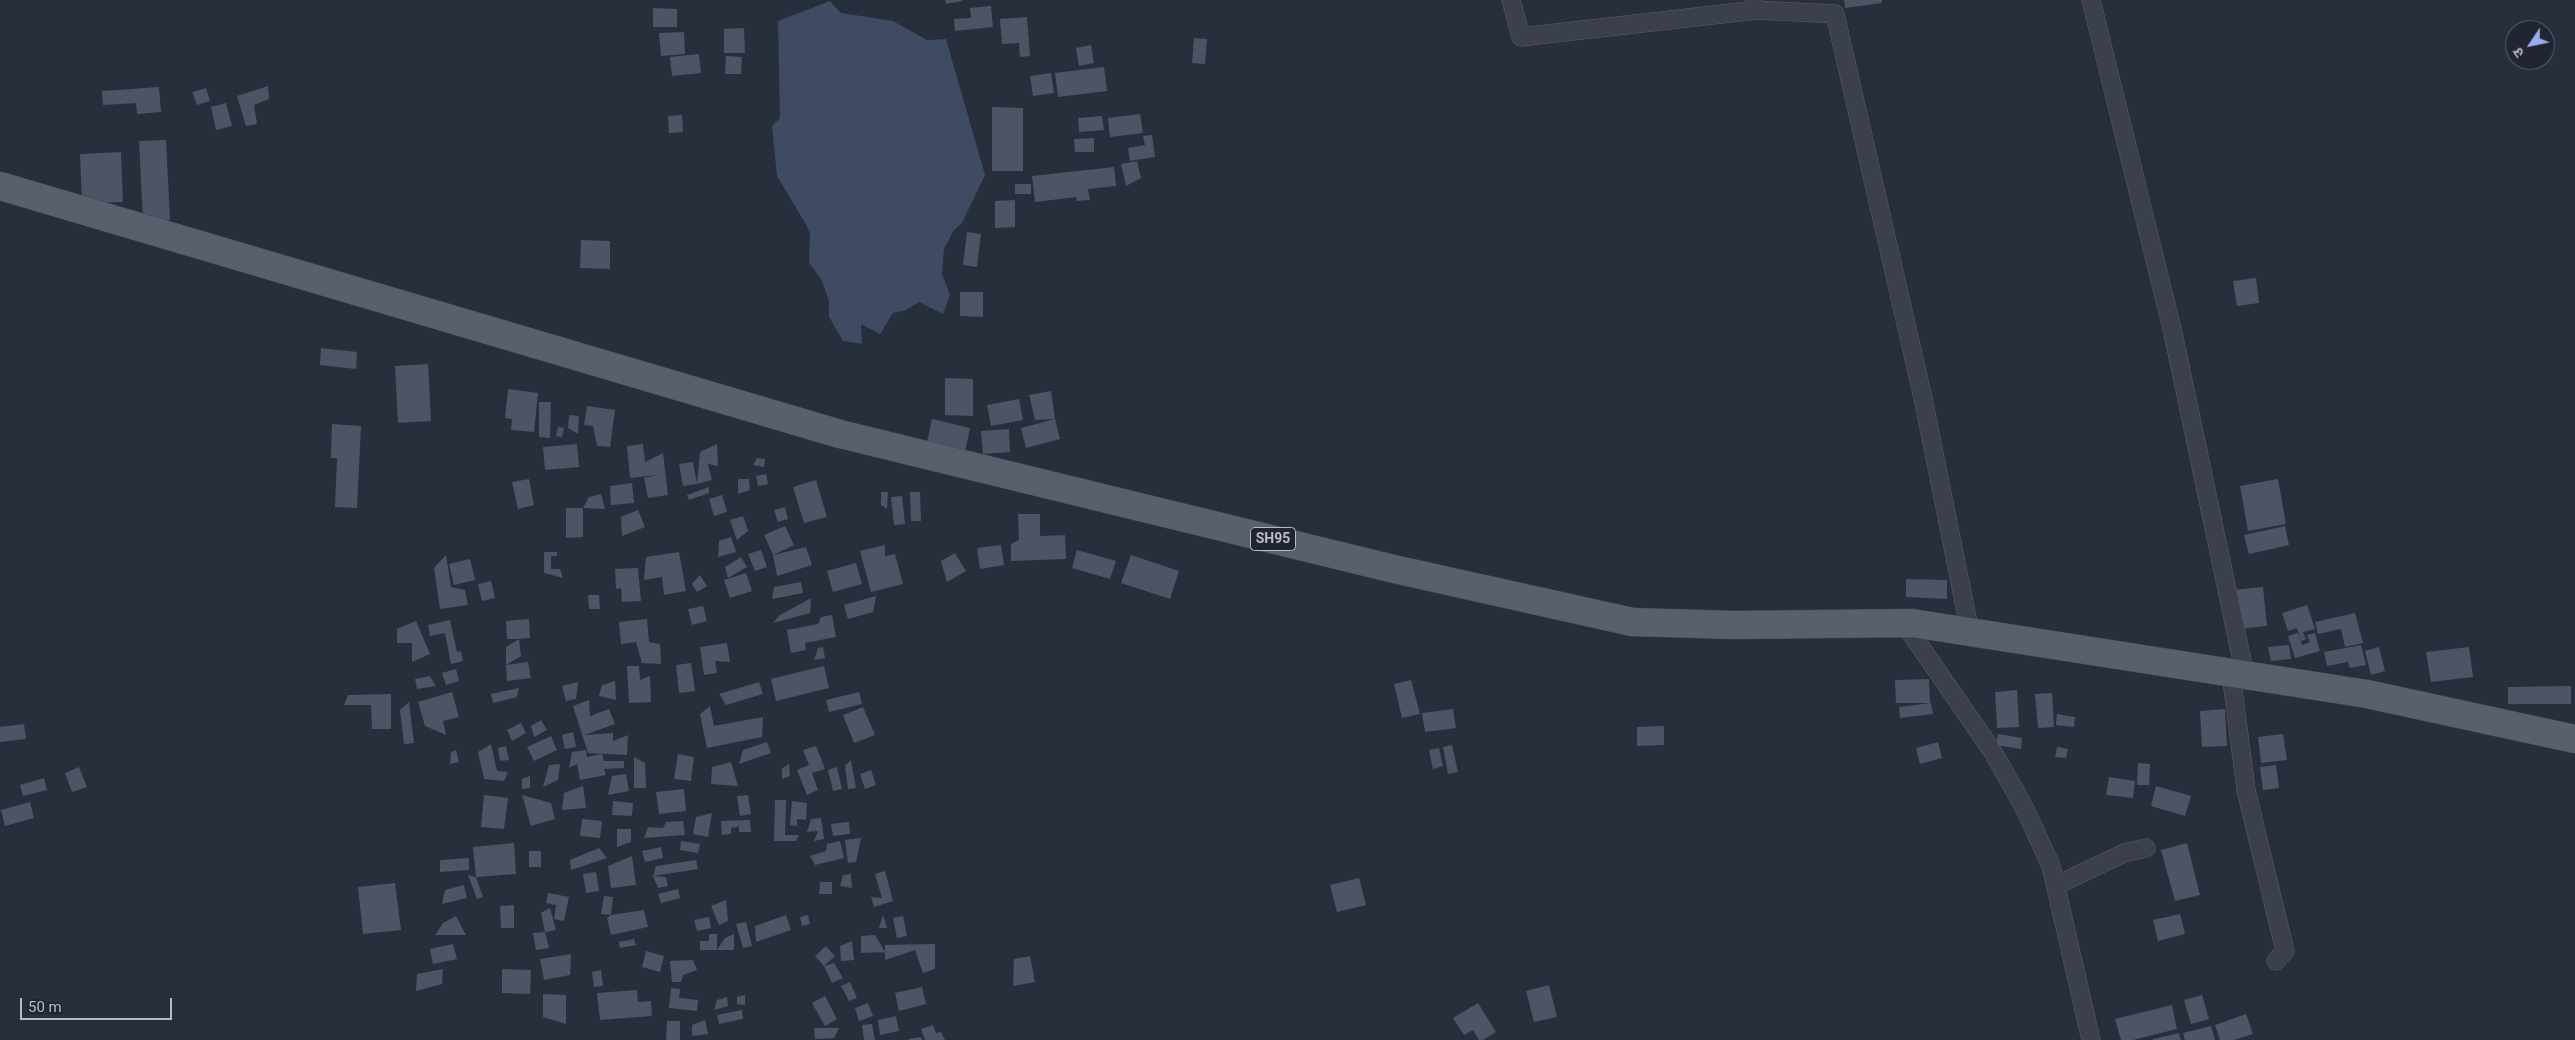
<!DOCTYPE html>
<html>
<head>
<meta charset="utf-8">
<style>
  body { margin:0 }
  #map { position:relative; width:2575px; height:1040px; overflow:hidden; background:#272e3c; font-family:Roboto,"Noto Sans Devanagari",sans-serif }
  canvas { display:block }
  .north { position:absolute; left:2505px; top:20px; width:50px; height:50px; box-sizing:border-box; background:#202531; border:1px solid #5c616d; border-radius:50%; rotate:236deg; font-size:14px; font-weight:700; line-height:20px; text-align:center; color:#b7bbc7 }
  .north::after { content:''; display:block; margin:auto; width:18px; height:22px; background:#98adec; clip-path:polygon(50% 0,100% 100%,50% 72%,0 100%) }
  .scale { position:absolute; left:20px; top:998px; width:152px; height:22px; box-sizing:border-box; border:2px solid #b7bbc7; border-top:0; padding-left:6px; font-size:15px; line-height:18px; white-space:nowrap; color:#b7bbc7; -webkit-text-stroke:4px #202531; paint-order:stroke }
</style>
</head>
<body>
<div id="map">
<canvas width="2575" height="1040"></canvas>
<div class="north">उ</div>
<div class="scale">50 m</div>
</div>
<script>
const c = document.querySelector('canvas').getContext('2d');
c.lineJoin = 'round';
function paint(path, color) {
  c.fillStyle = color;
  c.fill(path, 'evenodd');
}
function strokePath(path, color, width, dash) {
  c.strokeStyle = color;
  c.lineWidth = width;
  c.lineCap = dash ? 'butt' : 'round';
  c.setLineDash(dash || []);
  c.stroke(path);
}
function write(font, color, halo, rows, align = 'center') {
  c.font = font + ' Roboto,sans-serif';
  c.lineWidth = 5;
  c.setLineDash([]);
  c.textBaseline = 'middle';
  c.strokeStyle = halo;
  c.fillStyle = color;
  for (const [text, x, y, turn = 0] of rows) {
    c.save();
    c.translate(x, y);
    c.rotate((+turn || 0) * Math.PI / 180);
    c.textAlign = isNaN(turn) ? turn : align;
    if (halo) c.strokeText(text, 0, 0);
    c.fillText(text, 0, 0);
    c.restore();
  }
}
paint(new Path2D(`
  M830 1 841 13 893 21 927 40 946 39 985 175 962 223 954 230 944 249 942 274 950 295 943 314 919 302 906 310 893 313 880 334 861 324 862 344 843 341 829 317V301L821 279 809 263 810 234 807 226 777 176 772 126 780 118 778 21Z`), '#3f4a63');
paint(new Path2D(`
  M945 0H962V1L946 4Z
  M1844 0H1882V3L1845 8Z
  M991 6 993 27 955 31 954 19 971 18 970 8Z
  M653 8 677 9V27H653Z
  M1027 17 1030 56 1020 57 1019 43 1002 44 1000 19Z
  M744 28 745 53H724V29Z
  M684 32 685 54 661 56 659 33Z
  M1194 38 1207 39 1205 64 1192 63Z
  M1091 45 1094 63 1079 66 1076 48Z
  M699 54 701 73 672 76 670 57Z
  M726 56 742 57 741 74H725Z
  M1104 67 1107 91 1058 97 1055 73Z
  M1051 73 1054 93 1033 96 1030 76Z
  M268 86 269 99 254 105 257 124 246 126 237 96Z
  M159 87 161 112 137 114 136 103 103 105 102 91Z
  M206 88 210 101 197 105 192 92Z
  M226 103 232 126 216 130 211 107Z
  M992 107 1023 108V171H992Z
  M1140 114 1143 133 1110 137 1108 118Z
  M682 115 683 132 669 133 668 116Z
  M1102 116 1104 130 1079 132 1078 118Z
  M1152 135 1155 157 1130 161 1128 148 1145 145 1143 136Z
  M1094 138V152H1075L1074 139Z
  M166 140 170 220 143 221 139 141Z
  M121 152 123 202 82 203 80 154Z
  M1137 161 1141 178 1126 186 1121 164Z
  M1114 167 1116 186 1088 189 1090 200 1076 201 1077 197 1035 202 1032 176Z
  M1015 184H1031V194H1015Z
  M1015 200V227L995 228V201Z
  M967 232 981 234 977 267 963 265Z
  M581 240 610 241V269L580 268Z
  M2256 278 2259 303 2237 306 2233 281Z
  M960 292H983V317L960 316Z
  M321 348 357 352 356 369 320 365Z
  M428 364 431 421 398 423 395 366Z
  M945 378 973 379V416L945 415Z
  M508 389 538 393 534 432 511 430 512 419 505 418Z
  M1051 391 1055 419 1035 420 1029 395Z
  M1019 399 1023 420 991 426 987 405Z
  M539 402H551L550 438 539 437Z
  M587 406 615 410 610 447 597 446 593 426 584 425Z
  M569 415 579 416 578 434 568 428Z
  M932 419 970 428 965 452 927 443Z
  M1055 419 1060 439 1026 448 1021 428Z
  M332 424 361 426 357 508 335 507 337 458H331Z
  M558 427 564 428 562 437 556 436Z
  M1009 429 1010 452 983 454 981 431Z
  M577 444 579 467 545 470 543 447Z
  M643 444 645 462 663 453 668 495 648 498 644 478 657 475 630 478 627 446Z
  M717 444 718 466 708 464 712 480 697 484 700 452Z
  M757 458 765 459 764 467 753 465Z
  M693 462 697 484 683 486 679 464Z
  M766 474 768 484 758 486 756 476Z
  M529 479 534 505 518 509 512 482Z
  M738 479H749L750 490 738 494Z
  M2278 479 2286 524 2248 531 2240 486Z
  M816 480 827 517 804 523 793 487Z
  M632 483 634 503 611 505 610 486Z
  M709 487V493L689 500 687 495Z
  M881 492H888L887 509 881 505Z
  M910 492H920L921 521H911Z
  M601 494 605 509 583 508V537L566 538V508H583L589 497Z
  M722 495 727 512 714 516 709 499Z
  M902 496 905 524 894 525 891 497Z
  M785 507 788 519 778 522 774 510Z
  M638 510 645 527 622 536 621 517Z
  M1018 514H1040V536L1065 535 1066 559 1011 561V544L1019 540Z
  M743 516 748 531 737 540 730 520Z
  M785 526 794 545 773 555 806 547 812 565 777 576 773 555 764 535Z
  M2285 526 2289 545 2249 554 2244 535Z
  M731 537 736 552 718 557 719 541Z
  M885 545V556L895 554 903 584 871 592 860 551Z
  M1001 545 1004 565 980 569 977 548Z
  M761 550 767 567 755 571 748 554Z
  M1077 550 1116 561 1110 579 1072 568Z
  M544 552H557V556H551V569H560L563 578 544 573Z
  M679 552 686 591 664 595 662 577 644 580 646 557Z
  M955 553 966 571 947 582 941 561Z
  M446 555 451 587 465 590 468 605 440 609 434 568Z
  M1131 555 1179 571 1170 599 1121 583Z
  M741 557 747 567 728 578 725 567Z
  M470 559 475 580 454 585 449 564Z
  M856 563 862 584 833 592 827 571Z
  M638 568 641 601 622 602 621 588 616 589 615 569Z
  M746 573 752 591 730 598 724 580Z
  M700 575 707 586 697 592 692 584Z
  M1906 579 1947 580V599L1906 597Z
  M491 581 495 598 482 601 478 584Z
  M801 582 803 593 772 599 774 587Z
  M2263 587 2267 626 2238 629 2234 590Z
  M588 595H599L600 609H589Z
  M876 596 873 612 848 619 844 605Z
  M811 598 810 613 773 623 780 615Z
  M2307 605 2315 629 2303 632 2306 639 2301 641 2297 628 2288 631 2282 613Z
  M703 606 707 621 692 625 688 609Z
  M2355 613 2363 643 2345 647 2341 629 2318 634 2315 622Z
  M832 615 836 637 805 643 806 650 791 653 787 630 818 624 821 617Z
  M529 619 530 638 519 639 521 656 506 665 528 662 531 678 507 681 506 665V647L519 639H507L506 621Z
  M647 619 649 642 660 644 661 664 642 663 636 642 621 644 619 622Z
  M450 620 457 652 461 651 463 661 451 664 445 633 430 636 428 625Z
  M416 621 430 654 412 662V643H397V629Z
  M2298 633 2302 645 2310 642 2307 635 2315 633 2320 651 2295 658 2288 636Z
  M727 643 730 662 715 661 717 673 704 675 700 647Z
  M2289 645 2291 659 2271 661 2268 647Z
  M2361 645 2366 665 2350 668 2348 662 2327 666 2324 652Z
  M823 647 825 658 814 660 818 648Z
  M2379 647 2385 671 2371 675 2365 651Z
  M2469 647 2473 677 2431 682 2426 652Z
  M691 663 695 691 679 693 676 665Z
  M627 666H639L640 680 650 676 651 702 629 703Z
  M824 666 829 688 776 701 771 679Z
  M456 669 459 681 446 685 442 673Z
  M430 676 436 686 417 689 415 679Z
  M1929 679 1930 703H1896L1895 680Z
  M1411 680 1420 714 1402 718 1394 684Z
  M615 681 616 700 599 696 602 685Z
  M578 682 576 699 566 701 562 686Z
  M759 682 763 694 726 705 719 694Z
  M2571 686V704H2508V687Z
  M519 688 517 697 493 703 491 694Z
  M2017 690 2019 727 1997 728 1995 692Z
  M452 692 459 717 443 721 446 735 425 726 418 702Z
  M859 692 862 704 829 712 826 700Z
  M2052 693 2054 727 2038 728 2035 694Z
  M391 694V729H372L371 705H344L348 695Z
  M589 700 590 716 609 709 615 724 584 735 613 733V741L628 735 627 755 588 753 573 706Z
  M409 702 414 743 404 744 400 710Z
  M1931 703 1933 714 1900 718 1899 707Z
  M710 706 714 726 763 717 762 737 707 748 700 714Z
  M863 707 875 735 854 743 843 715Z
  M1453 709 1456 728 1425 732 1422 713Z
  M2225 709 2227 746 2202 747 2200 711Z
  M2057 714 2075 717 2074 727 2056 725Z
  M541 720 547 730 534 737 531 726Z
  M521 723 526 733 512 741 507 730Z
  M24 724 26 739 0 742V727Z
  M1664 726V745L1637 746V727Z
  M573 732 576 747 565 749 562 735Z
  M1998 734 2022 738 2021 749 1996 745Z
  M2283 734 2287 760 2261 763 2258 737Z
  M551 736 557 750 534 761 527 747Z
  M767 742 771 753 739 764 743 750Z
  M1938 742 1942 758 1920 764 1916 748Z
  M491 744 497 771 508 772 504 781 484 779 478 752Z
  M1452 745 1458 772 1448 774 1443 747Z
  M506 746 509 760 500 761 498 748Z
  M816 746 825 769 812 773 818 790 807 795 797 770 809 765 803 750Z
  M2057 747 2068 749 2066 758 2055 757Z
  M1439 748 1443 766 1433 769 1429 750Z
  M456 750 459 762 450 764 451 752Z
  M586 750 587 757 602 754 604 761H624V768L604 769 606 775 580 780 577 764 569 768 572 752Z
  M678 754 694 757 691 781 674 779Z
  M634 757 645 763 646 788H634Z
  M851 760 856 788 848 789 845 766Z
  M731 762 738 786 711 784 712 767Z
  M2138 763 2150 764 2149 785H2137Z
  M560 764 558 780 543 787 549 765Z
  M789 764 790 776 782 779V769Z
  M2276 765 2279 788 2263 790 2260 767Z
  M79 767 87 787 72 792 65 773Z
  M837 767 842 789 833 791 828 770Z
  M871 770 876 785 865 789 860 774Z
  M626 774 629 791 608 795 612 776Z
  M530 776V788L522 789V779Z
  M2109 777 2135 781 2133 798 2106 795Z
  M44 778 47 790 23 796 20 785Z
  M583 786 586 808 562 810 564 793Z
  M2156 786 2191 796 2185 816 2151 806Z
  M684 789 686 811 659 814 656 792Z
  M484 795 508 798 504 829 481 827Z
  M522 795 551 803 555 819 531 826Z
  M748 795 751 814 740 816 737 796Z
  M775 800H786L785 835H799L796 841H774Z
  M613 801 633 803 632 816 612 815Z
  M792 801 807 803 806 820 797 819V826L790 825Z
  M30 802 34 818 5 826 1 810Z
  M712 813 708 837 693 834 696 817Z
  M821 818 824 839 814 841 818 831 807 832 811 819Z
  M582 819 602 821 600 838 580 836Z
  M750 820 751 832H739L738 821V827L731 828V834L722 835 721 821Z
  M683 821 685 835 644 838 648 827 663 828 666 822Z
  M849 822 850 834 833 836 831 824Z
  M617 829H631V842L617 847Z
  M861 838 856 862 848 863 845 840Z
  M681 841 700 844 698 853 680 850Z
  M840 841 844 858 815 865 810 856 826 851 827 844Z
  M514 843 516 874 476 877 483 897 477 899 468 875 476 877 473 847Z
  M2187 843 2200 895 2175 901 2161 850Z
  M661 847 663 858 645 862 642 851Z
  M599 848 607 858 571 870 570 860Z
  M529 851H541V867H529Z
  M632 856 636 885 611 888 608 866Z
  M469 858V870L440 872V860Z
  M696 860 698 869 653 876 656 866Z
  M885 871 893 901 874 907 871 897 882 898 875 874Z
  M596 872 599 891 586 893 583 874Z
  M851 874 852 888 840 886 843 875Z
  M653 876 666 877 668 886 658 888Z
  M1359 878 1366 905 1337 912 1330 885Z
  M820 882H832V894H819Z
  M395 883 401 930 363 934 358 887Z
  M464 885 467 898 442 904 445 890Z
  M678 889 680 898 661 903 658 894Z
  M548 893 569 897 564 921 554 919 556 905 546 903Z
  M604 896 613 897 611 915 644 910 648 927 611 935 607 918 611 915 601 914Z
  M726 900 728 921 719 925 711 906Z
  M514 905V928H501L500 906Z
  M550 908 556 930 545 932 541 913Z
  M2180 914 2185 934 2158 941 2153 920Z
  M786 915 791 930 756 942 755 926Z
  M808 915 810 924 802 926 800 917Z
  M883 915 887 928H879Z
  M456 916 466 935H435L443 923Z
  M903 916 907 936 897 938 893 918Z
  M709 917 711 928 697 931 694 920Z
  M746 922 752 946 743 948 736 924Z
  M545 932 549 948 536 950 533 933Z
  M709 934H717V950L725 938 734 934V950H700V941H709Z
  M875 935 885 952 861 953V936Z
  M634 939 636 945 620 948 619 942Z
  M852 941 854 960 841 961 840 946Z
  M453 944 457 959 433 964 430 949Z
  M935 944V969L923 973 915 950 885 960V945Z
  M826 946 835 956 824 966 815 956Z
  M646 951 664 956 660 972 642 967Z
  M571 954 570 975 544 980 540 959Z
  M1030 956 1035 982 1013 986 1014 959Z
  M693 960 697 970 683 975 681 982H672L670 961Z
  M834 963 843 978 832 983 824 966Z
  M443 969 442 984 416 991 417 974Z
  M502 969 531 970 530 994 502 993Z
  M601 970 603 986 594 987 592 972Z
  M850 982 857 998 849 1001 841 986Z
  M1549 985 1557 1017 1534 1022 1526 991Z
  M922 987 926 1004 899 1011 895 993Z
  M671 988 680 989 679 998 698 1000 697 1011 669 1008Z
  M637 990 638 1002 651 1001 652 1016 600 1020 597 993Z
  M543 994 566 995V1024L543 1017Z
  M745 995V1005L737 1004V997Z
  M2202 995 2209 1019 2191 1024 2184 1000Z
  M825 996 837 1019 825 1026 812 1003Z
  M727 997 728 1006 714 1010 717 1000Z
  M868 1003 873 1016 859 1021 855 1008Z
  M1478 1003 1496 1032 1483 1040H1479L1473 1030 1464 1035 1453 1018Z
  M2172 1005 2177 1029 2133 1040H2121L2115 1019Z
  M742 1010 743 1019 719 1024 717 1015Z
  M2246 1014 2253 1034 2234 1040H2220L2215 1025Z
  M896 1016 899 1031 880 1035 878 1020Z
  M705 1020 708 1034 692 1036V1025Z
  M667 1021H680V1040H666Z
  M872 1024 875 1040H864L862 1025Z
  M933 1025 936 1033 941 1032 945 1040H925L921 1029Z
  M2211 1026 2215 1040H2185L2183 1033Z
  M814 1028H839L834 1038 815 1039Z
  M2179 1033 2181 1040H2153V1039Z
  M921 1037 922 1040H909L908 1039Z`), '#4e5464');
const street = new Path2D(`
  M1511 0 1521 37 1757 10
  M1754 0 1757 10 1835 14 1923 398 1970 632
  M2091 0 2173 333 2245 675
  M1904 623 1993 752 2025 809 2051 866 2091 1040
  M2231 673 2246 790 2285 951 2276 961
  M2057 885 2124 853 2146 848`);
const primary = new Path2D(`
  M0 186 840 434 1394 569 1632 622 1735 625 1912 623 2367 694 2575 739`);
strokePath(street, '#595e6a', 19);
strokePath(primary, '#444955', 29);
strokePath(street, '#3b404c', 18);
strokePath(primary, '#595f6c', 28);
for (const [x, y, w] of [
  [1273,539,45]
]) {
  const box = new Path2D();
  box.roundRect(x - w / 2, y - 11.5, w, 23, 4);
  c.fillStyle = '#202531';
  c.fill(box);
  strokePath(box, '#b7bbc7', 1);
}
write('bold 14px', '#b7bbc7', null, [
  ["SH95",1273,539]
]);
</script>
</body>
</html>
